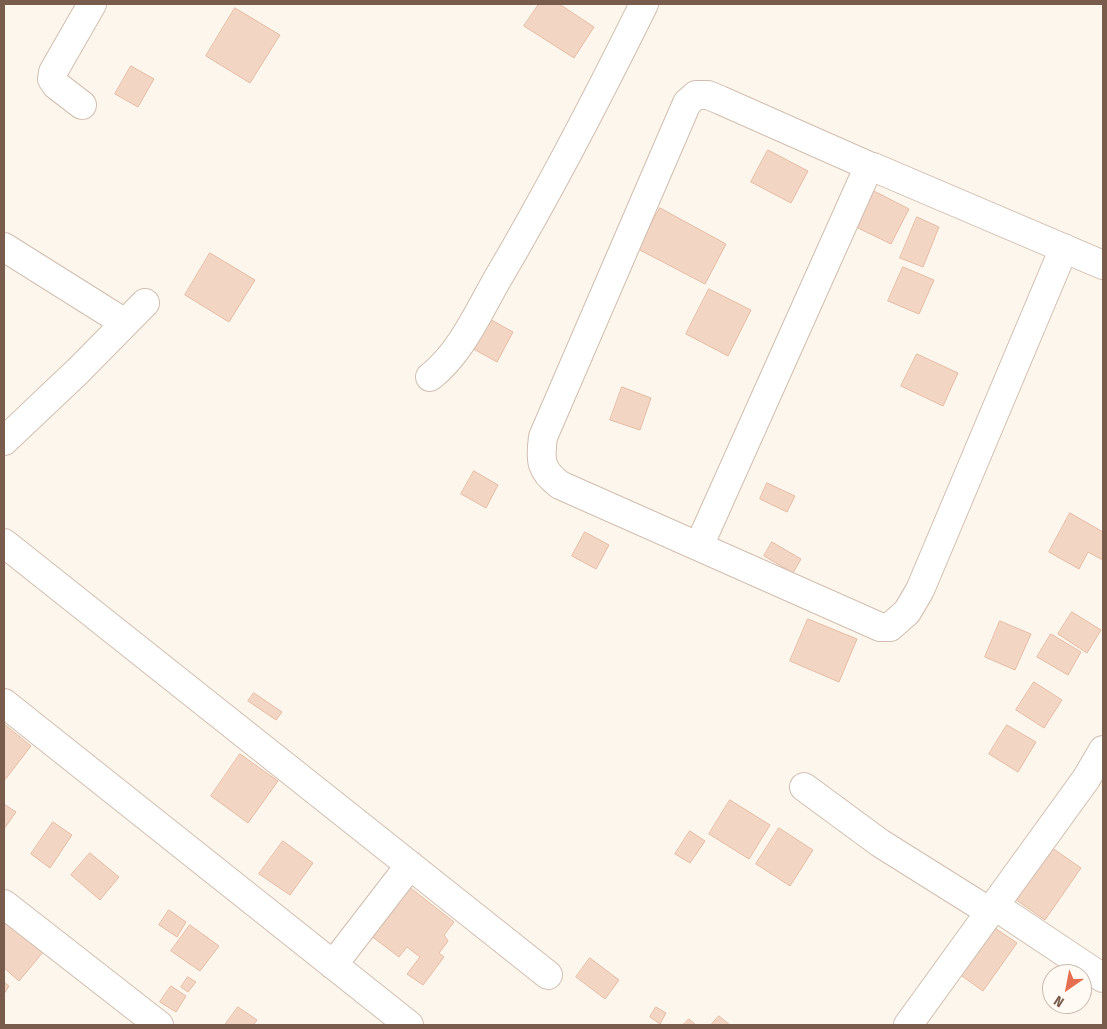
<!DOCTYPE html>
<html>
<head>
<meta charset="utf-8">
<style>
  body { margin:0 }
  #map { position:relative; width:1107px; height:1029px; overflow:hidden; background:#fdf6ec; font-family:"Fira Sans Condensed",sans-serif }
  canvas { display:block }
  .frame { position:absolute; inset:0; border:5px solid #7a5c4d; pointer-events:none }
  .north { position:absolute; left:1042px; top:964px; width:50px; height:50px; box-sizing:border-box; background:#fffaf3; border:1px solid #cabbb1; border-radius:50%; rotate:213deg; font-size:14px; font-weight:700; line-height:20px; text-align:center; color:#7a5c4d }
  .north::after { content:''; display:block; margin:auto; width:18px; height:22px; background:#e76f51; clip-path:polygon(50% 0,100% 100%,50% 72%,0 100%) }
</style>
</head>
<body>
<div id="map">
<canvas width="1107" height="1029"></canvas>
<div class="frame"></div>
<div class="north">N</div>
</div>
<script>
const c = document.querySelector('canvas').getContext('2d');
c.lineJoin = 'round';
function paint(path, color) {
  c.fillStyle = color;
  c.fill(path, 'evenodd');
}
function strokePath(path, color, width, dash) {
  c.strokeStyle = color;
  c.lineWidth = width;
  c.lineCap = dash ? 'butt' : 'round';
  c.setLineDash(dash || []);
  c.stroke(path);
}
const building = new Path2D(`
  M539 4H559L594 27 574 58 524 26Z
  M235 8 280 35 250 83 206 56Z
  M131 66 154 79 138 107 115 94Z
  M768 150 808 171 791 203 751 182Z
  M872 190 909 209 891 244 854 226Z
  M660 208 726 244 705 284 638 249Z
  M917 217 939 227 923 267 900 258Z
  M210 253 255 280 229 322 185 295Z
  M903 267 934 280 919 314 888 301Z
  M709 289 751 310 728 356 686 334Z
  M486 317 513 332 497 362 470 347Z
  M917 354 958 373 943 406 901 386Z
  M622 387 651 398 640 430 610 420Z
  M474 471 498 485 486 508 461 494Z
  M767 483 795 496 787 512 760 499Z
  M1070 513 1103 532V560L1088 552 1079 569 1049 552Z
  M585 532 609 545 596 569 572 556Z
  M772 542 801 559 793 573 764 556Z
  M1072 612 1101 630 1087 653 1058 634Z
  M808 619 857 639 839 682 790 661Z
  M1000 621 1031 634 1015 670 985 657Z
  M1051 634 1081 652 1068 675 1037 657Z
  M1034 682 1062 700 1044 728 1016 710Z
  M254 693 282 712 276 720 248 701Z
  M4 724 31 746 4 781Z
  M1007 725 1036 742 1018 772 989 754Z
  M240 754 278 781 248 823 211 796Z
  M730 800 770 825 749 859 709 834Z
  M4 804 16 812 4 829Z
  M53 822 72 835 50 868 31 854Z
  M779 828 813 850 790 886 756 864Z
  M690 831 705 841 690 863 675 854Z
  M283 841 313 863 290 895 259 874Z
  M1045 843 1081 868 1045 920 1009 895Z
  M90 853 119 877 100 900 71 875Z
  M408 886 454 922 444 935 448 941 439 953 444 957 423 985 407 974 420 957 407 947 399 957 370 935Z
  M169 910 186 922 177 937 159 925Z
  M4 918 44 951 19 981 4 968Z
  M989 924 1017 943 983 991 955 971Z
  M190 925 219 946 200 971 171 951Z
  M590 958 619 980 605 999 576 977Z
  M188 977 196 982 188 992 181 987Z
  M4 982 9 986 4 994Z
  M171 986 186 996 176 1012 160 1002Z
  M238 1007 257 1020 253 1025H225Z
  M656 1007 666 1013 660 1024 650 1017Z
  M719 1016 730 1025H711Z
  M689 1019 696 1025H683Z`);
paint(building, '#f3d5c3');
strokePath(building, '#e6bba3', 1);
const minor = new Path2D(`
  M82 105 56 85 52 79 53 72 92 4
  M4 247 125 323
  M1064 248 920 590 907 612 890 627H880L560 485C540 470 540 460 543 437L687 103 696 95H708L720 100 869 166 873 167 1103 265
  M430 377C461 353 479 311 498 278 551 188 598 97 644 4
  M4 441 78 371 145 303
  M4 543 548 975
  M699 546 869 166
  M4 703 409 1025
  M804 787 880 843 990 912
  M4 904 159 1025
  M995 906 1103 978
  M333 965 410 865
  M908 1025 1086 779 1103 750`);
strokePath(minor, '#d1beb0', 30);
strokePath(minor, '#fff', 28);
</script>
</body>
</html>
